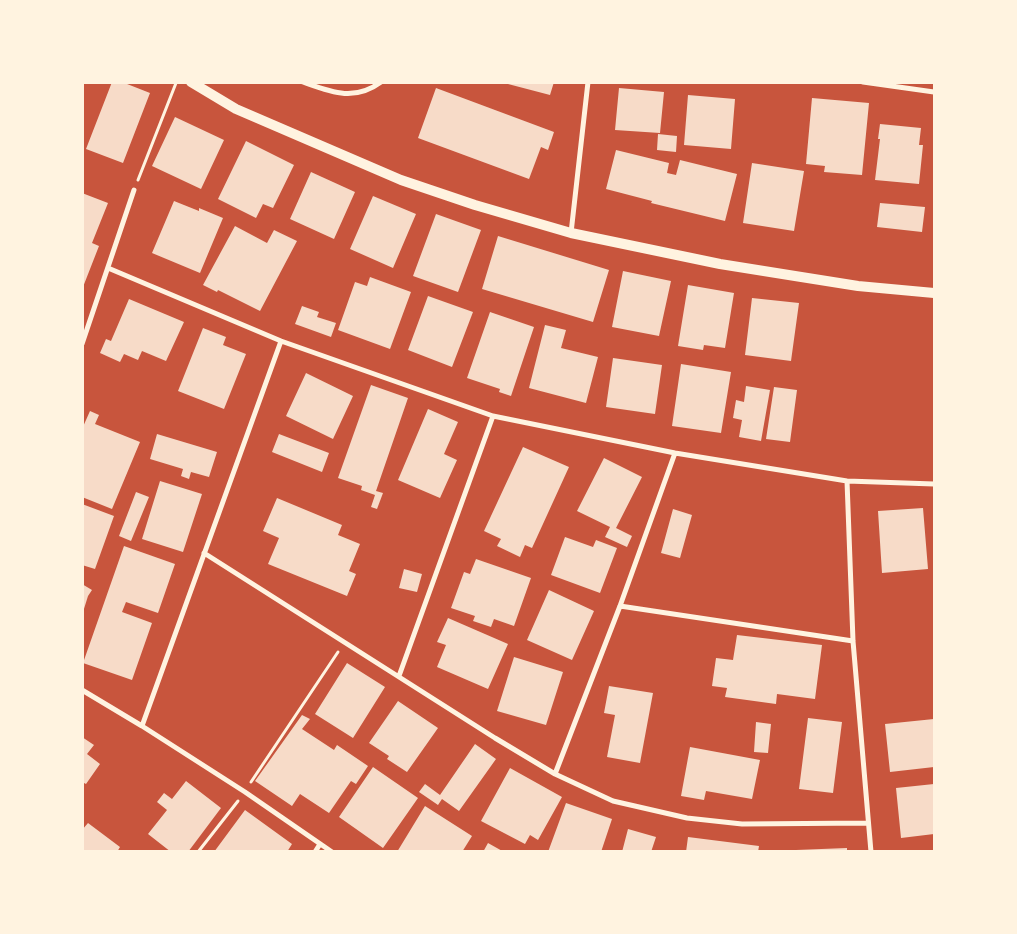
<!DOCTYPE html>
<html>
<head>
<meta charset="utf-8">
<style>
  body { margin:0 }
  #map { position:relative; width:1017px; height:934px; overflow:hidden; background:#c8553d; font-family:"Fira Sans Condensed",sans-serif }
  canvas { display:block }
  .frame { position:absolute; inset:0; border:84px solid #fff3e0; pointer-events:none }
</style>
</head>
<body>
<div id="map">
<canvas width="1017" height="934"></canvas>
<div class="frame"></div>
</div>
<script>
const c = document.querySelector('canvas').getContext('2d');
c.lineJoin = 'round';
function paint(path, color) {
  c.fillStyle = color;
  c.fill(path, 'evenodd');
}
function strokePath(path, color, width, dash) {
  c.strokeStyle = color;
  c.lineWidth = width;
  c.lineCap = dash ? 'butt' : 'round';
  c.setLineDash(dash || []);
  c.stroke(path);
}
paint(new Path2D(`
  M112 82H122L150 93 123 163 86 149Z
  M509 82H554L550 95 508 84Z
  M436 88 554 132 548 150 541 147 529 179 418 138Z
  M619 88 664 92 660 133 615 130Z
  M688 95 735 99 731 149 684 145Z
  M812 98 869 103 862 175 824 172 825 166 806 164Z
  M175 117 224 140 201 189 152 166Z
  M880 124 921 128 919 145H923L919 184 875 180 880 139H878Z
  M658 134 677 136 676 152 657 150Z
  M246 141 294 165 273 208 263 204 256 218 218 199Z
  M616 150 669 163 667 173 676 175 680 160 737 174 725 221 651 203 652 201 606 189Z
  M752 163 804 171 794 231 743 223Z
  M311 172 355 192 334 239 290 219Z
  M82 193 108 203 92 243 99 246 83 287Z
  M373 196 416 214 393 268 350 249Z
  M174 201 199 211V208L223 218 200 273 152 253Z
  M880 203 925 207 922 232 877 227Z
  M436 214 481 230 458 292 413 276Z
  M235 226 267 243 274 230 297 241 260 311 218 290 217 292 203 285Z
  M498 236 609 270 593 322 482 289Z
  M623 271 671 281 659 336 612 327Z
  M370 277 411 292 390 349 338 330 355 282 367 286Z
  M688 285 734 293 725 348 704 345 703 350 678 346Z
  M428 296 473 312 452 367 408 350Z
  M752 298 799 303 791 361 745 355Z
  M129 299 184 322 166 361 142 351 138 360 124 354 120 362 100 353 106 339 111 341Z
  M302 306 319 312 317 317 336 323 331 337 295 324Z
  M490 312 534 327 511 396 499 392 500 389 467 378Z
  M545 325 566 330 561 348 598 357 586 403 529 388Z
  M203 328 226 337 223 345 246 354 224 409 178 391Z
  M613 358 662 365 655 414 606 407Z
  M681 364 731 372 721 433 672 426Z
  M306 373 353 396 333 439 286 416Z
  M371 385 408 398 376 491 383 493 377 509 371 507 375 495 361 490 362 486 338 478Z
  M746 386 770 390 761 441 739 437 742 420 733 418 736 400 744 402Z
  M774 387 797 390 790 442 766 439Z
  M428 409 458 422 444 454 457 460 440 498 398 480Z
  M90 411 99 415 95 424 140 442 112 509 82 497V429Z
  M157 434 217 452 209 477 191 472 189 479 181 476 183 469 150 459Z
  M279 434 329 453 322 472 272 452Z
  M523 447 569 467 532 548 525 545 520 557 497 546 501 539 484 531Z
  M604 458 642 477 616 528 632 536 627 547 605 537 610 527 577 511Z
  M160 481 202 494 183 552 142 539Z
  M136 492 149 497 131 541 119 536Z
  M277 498 342 525 338 535 360 544 349 571 356 574 347 596 268 564 279 538 263 531Z
  M82 504 114 516 95 569 82 565Z
  M923 508 928 569 882 573 878 511Z
  M673 509 692 515 680 558 661 553Z
  M565 537 593 547 596 540 617 548 600 593 551 575Z
  M124 546 175 564 158 613 126 602 122 612 152 623 132 680 83 663Z
  M476 559 531 578 514 626 494 619 491 627 473 621 475 616 451 608 464 572 470 574Z
  M404 569 422 574 417 592 399 588Z
  M82 584 92 590 88 596 83 612Z
  M549 590 594 611 572 660 527 640Z
  M448 618 508 644 488 689 437 667 446 645 437 642Z
  M737 635 822 645 815 699 777 694 776 704 725 697 727 688 712 686 716 658 733 660Z
  M514 657 563 672 546 725 497 711Z
  M347 663 385 687 353 738 315 714Z
  M609 686 653 693 640 763 607 757 615 715 604 713Z
  M398 701 438 728 407 772 387 759 389 756 369 743Z
  M302 715 310 719 302 729 334 750 337 745 368 766 356 784 351 781 329 813 300 794 292 806 255 781Z
  M808 718 842 722 833 793 799 789Z
  M934 719V767L890 772 885 724Z
  M756 722 771 724 768 753 754 752Z
  M82 737 94 745 87 754 100 764 86 784 82 782Z
  M475 744 496 759 459 811 442 799 438 805 419 792 425 784 440 795Z
  M690 747 760 760 752 799 706 791 704 800 681 796Z
  M373 767 418 798 383 848 339 817Z
  M510 768 562 797 538 840 530 835 525 844 481 821Z
  M186 781 221 808 188 852H171L148 834 167 810 157 802 164 793 172 799Z
  M934 784V834L901 838 896 788Z
  M566 803 612 819 601 852H548Z
  M425 806 472 836 462 852H397Z
  M245 810 292 844 287 852H214Z
  M88 823 120 847 117 852H82V830Z
  M628 829 656 837 651 852H622Z
  M688 837 759 846 758 852H686Z
  M488 843 504 852H483Z
  M847 848V852H796V850Z`), '#f7dbc8');
strokePath(new Path2D(`
  M138 180 176 83
  M251 782 338 652
  M198 852 238 801`), '#fff3e0', 3);
strokePath(new Path2D(`
  M303 82C331 92 354 102 381 82
  M863 82 934 92
  M571 233 588 82
  M108 268 281 341 493 416 675 453 847 481 934 484
  M82 344 134 190
  M847 481 853 641 871 852
  M204 553 495 738 555 774 613 801 687 818 742 824 868 823
  M620 606 853 641
  M399 676 493 416
  M82 690 142 726 245 792 332 852
  M142 726 281 341
  M555 774 620 606 675 453
  M315 852 320 844`), '#fff3e0', 5);
strokePath(new Path2D(`
  M191 82 236 109 401 180 475 205 571 233 720 264 795 276 858 286 934 293`), '#fff3e0', 10);
</script>
</body>
</html>
